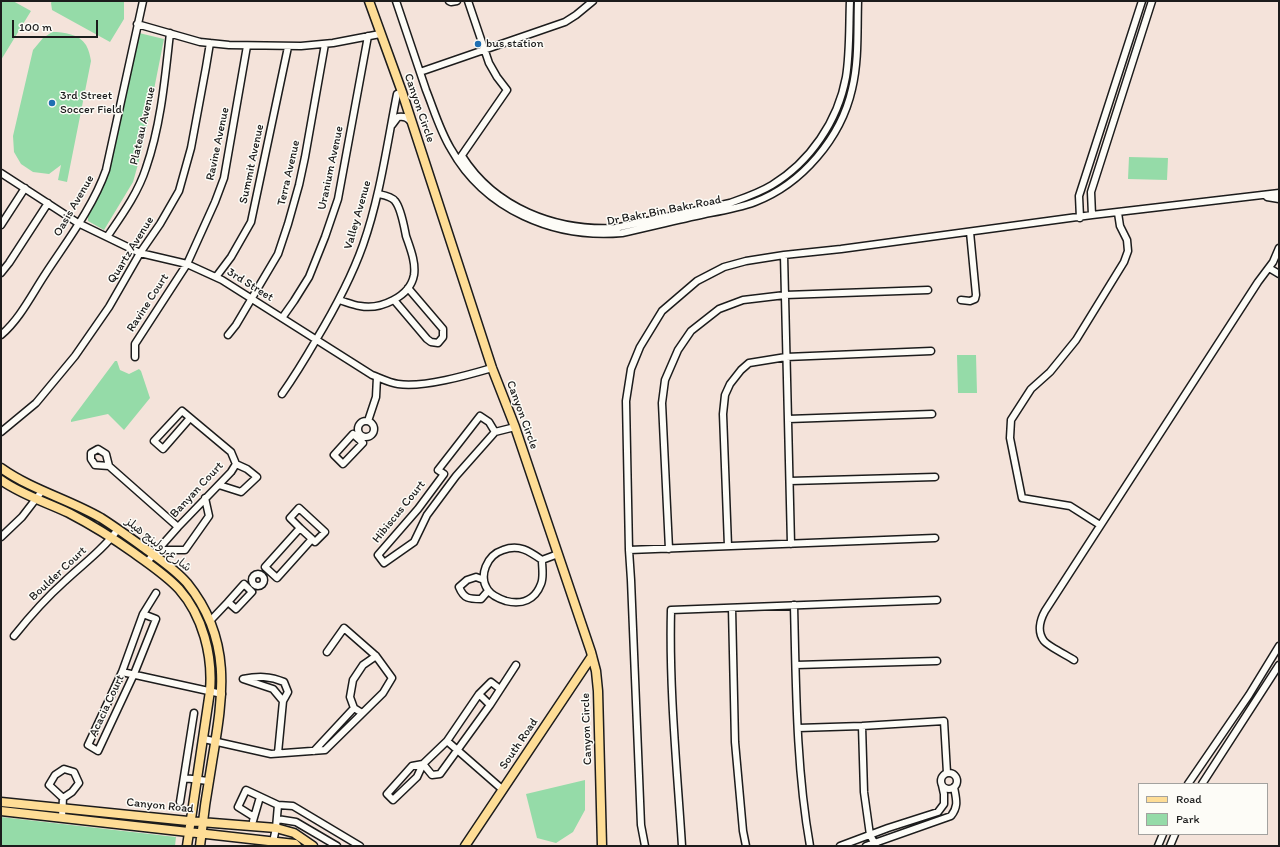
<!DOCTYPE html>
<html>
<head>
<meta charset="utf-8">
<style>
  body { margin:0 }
  #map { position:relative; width:1280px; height:847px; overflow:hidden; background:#f4e3da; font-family:Itim,sans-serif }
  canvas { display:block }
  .frame { position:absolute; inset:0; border:2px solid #1c1c1c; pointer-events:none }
  .legend { position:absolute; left:1138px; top:783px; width:130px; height:52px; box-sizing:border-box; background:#fdfcf7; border:1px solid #a3a29f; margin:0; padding:5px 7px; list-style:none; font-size:12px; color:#1c1c1c }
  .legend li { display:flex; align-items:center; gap:8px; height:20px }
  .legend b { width:20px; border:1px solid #a3a29f }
  .scale { position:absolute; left:12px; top:20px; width:86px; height:18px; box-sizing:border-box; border:2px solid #1c1c1c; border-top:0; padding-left:5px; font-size:12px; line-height:14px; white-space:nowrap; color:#1c1c1c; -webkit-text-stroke:3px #fdfcf7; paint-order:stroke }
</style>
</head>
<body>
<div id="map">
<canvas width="1280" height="847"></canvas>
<div class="frame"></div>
<ul class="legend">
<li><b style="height:5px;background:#fedd96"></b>Road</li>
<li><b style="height:11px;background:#95dba8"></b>Park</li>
</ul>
<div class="scale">100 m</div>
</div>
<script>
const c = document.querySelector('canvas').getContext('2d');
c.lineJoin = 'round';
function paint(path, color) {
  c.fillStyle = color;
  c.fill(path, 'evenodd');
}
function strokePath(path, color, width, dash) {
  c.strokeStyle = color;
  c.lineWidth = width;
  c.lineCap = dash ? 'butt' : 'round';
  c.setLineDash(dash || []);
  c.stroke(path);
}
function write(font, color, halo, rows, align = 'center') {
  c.font = font + ' Itim,"Playpen Sans Arabic",sans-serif';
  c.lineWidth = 3;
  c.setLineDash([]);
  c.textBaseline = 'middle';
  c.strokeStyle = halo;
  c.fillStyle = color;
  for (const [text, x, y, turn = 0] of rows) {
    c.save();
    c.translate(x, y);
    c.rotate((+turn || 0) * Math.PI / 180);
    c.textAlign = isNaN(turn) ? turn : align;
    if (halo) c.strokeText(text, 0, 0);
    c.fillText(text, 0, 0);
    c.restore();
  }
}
paint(new Path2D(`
  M1 1H13L31 11 1 60Z
  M52 1H124V19L110 42 52 10 51 3Z
  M52 32C64 32 79 34 86 45 89 50 90 56 91 61L67 182 58 180 61 165 49 174 33 172 21 164 14 152 13 136 33 50 43 38Z
  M139 33 164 39 142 150 133 182 104 230 88 221V216L106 179Z
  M1129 157 1168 158 1167 180 1128 179Z
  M957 355H976L977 393H958Z
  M115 361H117L120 370 129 374 139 369 141 371 150 398 124 430 108 414 71 422V420Z
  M585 780V810L573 832 556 843 537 838 526 794Z
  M1 817 176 837 175 846H1Z`), '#95dba8');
const minor = new Path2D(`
  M396 1C406 31 416 61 426 90 434 110 440 131 451 149 485 210 554 239 622 233 649 227 677 220 705 214 721 211 739 208 755 202 802 184 841 138 852 89 859 60 857 30 858 1
  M449 1 451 2 457 1
  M137 24 200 42 229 45 301 46 333 43 380 34
  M420 72 565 22 576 15 593 1
  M392 125 398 117C405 116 408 118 412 123
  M462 156C495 208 555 231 615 228L730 203C744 198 759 193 772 185 810 162 838 121 846 77 850 53 849 26 850 1
  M460 158 507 90 497 77 489 63 468 1
  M1 173 78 223 140 253 187 264 222 280 372 375C380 378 390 383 398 384 423 388 468 375 492 368
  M1267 197 1279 199
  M1092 215 1091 192 1152 1
  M1080 218 1079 196 1142 1
  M1 225 25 188
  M107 237C122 215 138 193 146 168 161 125 165 78 170 33
  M784 255 791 544
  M1269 268 1279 274
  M1 273 9 263 48 203
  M216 277 231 257 251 222 288 47
  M339 300C346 302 353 305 360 306 380 310 410 297 414 275 416 262 410 248 406 236 404 226 401 208 395 201 391 196 383 195 378 194
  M394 300 427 339 431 342 438 343 443 337V329L408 288
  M961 300 970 301 975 299 976 295 970 232
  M282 318 294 301 309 277 325 237 338 199 368 36
  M1 335C20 319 32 294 46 273 67 241 93 207 106 170L143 1
  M228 335 236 325 278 254 288 224 299 185 305 157 325 44
  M135 357V344L187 264 215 202 224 178 247 46
  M282 394C294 377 305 359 316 340 334 310 351 279 363 245 380 197 387 144 397 94L402 92
  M788 419 932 414
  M358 429a8 8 0 1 1 16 0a8 8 0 1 1-16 0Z
  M368 421 376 397 377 377
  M1 432 36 403 75 356 109 307 140 253 160 224 179 191 191 148 206 67 210 43
  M495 432 456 476 427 515 414 542 384 563 378 555 418 509 444 474 438 470 480 416 489 422 495 432 515 427
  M353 434 363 443 343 464 334 455Z
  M109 466 95 465 91 459V453L98 449 106 454 109 466 178 527
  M790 481 935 477
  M219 485 241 492 257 477 247 469 236 464
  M1100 525 1070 506 1022 498 1010 438 1011 420 1031 389 1050 372 1076 340 1124 262 1128 251 1127 240 1120 226 1118 213
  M300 528 312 539 277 578 265 567Z
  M300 528 290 518 299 508 325 532 315 542 312 539
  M1 537 22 517 42 491
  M728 546 723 414 725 395 730 384 741 370 749 363 786 357 931 351
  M669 549 662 403 665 380 678 350 691 331 719 309 743 300 785 295 928 290
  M157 550H185L209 516 205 498
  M629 550 935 538
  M542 560C542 568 544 577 541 584 535 600 522 605 506 601 500 599 492 596 488 590 478 576 487 555 503 550 519 544 529 551 542 560L558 554
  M147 562 178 527 231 472 236 464 231 452 182 411 154 441 163 449 190 418
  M252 580a6 6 0 1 1 12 0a6 6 0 1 1-12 0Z
  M484 580 476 577 467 580 459 587C464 599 469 599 481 599L488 591
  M244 584 252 592 236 609 228 602Z
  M794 605C796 685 796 767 810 846
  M732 608 735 742 743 831 746 846
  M143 614 156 619 134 674 98 751 88 745 122 672 143 614 156 593
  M210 621 228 602
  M14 636C30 616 46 598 65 581 83 564 104 549 118 529
  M1074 660C1068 656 1048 646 1044 641 1037 632 1040 620 1045 611L1258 282 1273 262 1279 248
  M796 665 937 661
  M122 672 222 694
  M479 694 490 705
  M362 713 354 708 350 697 353 680 363 665 376 656
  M862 726 864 792 870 835 876 846
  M798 728 862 726 944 721 947 773
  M204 739 271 754 325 750 383 693 392 678 376 656 344 628 327 652
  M447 741 503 790
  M314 751 354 708
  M278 753 283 701 288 692 284 682C270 676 258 676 243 679L273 689 283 701
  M423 764 412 766 387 794 393 800 417 777 423 764 447 741 479 694 491 682 500 689
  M423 764 432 775 440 774 490 705 516 665
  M941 781a8 8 0 1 1 16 0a8 8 0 1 1-16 0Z
  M184 778 208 781
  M1188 784 1249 695 1279 646
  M1202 784 1279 665
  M180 802 194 713
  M62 817 63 798 72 792 79 783 74 772 64 769 55 775 49 785 63 798
  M254 817 238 807 246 790 278 805 293 806 360 846
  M277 819 296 822 337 846
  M253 821 260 797
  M273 842 276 828 278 805
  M645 846 641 825 631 580 629 550 626 401 631 369 640 347 662 311 697 281 724 267 746 261 784 255 841 249 1092 215 1279 193
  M682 846C677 768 669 689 671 610L937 600
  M840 846 888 828 938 812 944 804V794L942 785
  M866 846 951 816C959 806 956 799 954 787
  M1158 846 1163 834
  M1170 846 1175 834`);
const major = new Path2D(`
  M369 1 402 92 492 368 515 427 591 652 596 671 598 691 602 846
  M1 468C32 490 68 499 101 518 115 527 129 537 143 547 158 558 175 569 187 583 233 640 223 696 212 762 207 790 203 818 200 846
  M1 480C22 495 46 502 69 513 92 525 113 538 134 553 149 564 166 575 179 589 203 616 213 656 210 691L187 846
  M1 802 188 821 276 828 294 833 313 846
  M1 811 295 844 297 846
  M465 846 592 656`);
strokePath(minor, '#1c1c1c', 9);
strokePath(major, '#1c1c1c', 11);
strokePath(minor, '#fdfcf7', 6);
strokePath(major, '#fedd96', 8);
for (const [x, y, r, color] of [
  [478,44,4,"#1f6fb2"],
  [52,103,4,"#1f6fb2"]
]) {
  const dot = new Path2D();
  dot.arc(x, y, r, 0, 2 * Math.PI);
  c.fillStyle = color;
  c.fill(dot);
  strokePath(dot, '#fdfcf7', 1.5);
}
write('12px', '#1c1c1c', '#fdfcf7', [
  ["bus station",486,44],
  ["3rd Street",60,96],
  ["Soccer Field",60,110]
], 'left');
write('12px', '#1c1c1c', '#fdfcf7', [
  ["Canyon Circle",419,108,71],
  ["Plateau Avenue",143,126,-77],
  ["Ravine Avenue",218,144,-78],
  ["Summit Avenue",252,164,-78],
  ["Uranium Avenue",331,168,-78],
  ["Terra Avenue",289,173,-77],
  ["Oasis Avenue",74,206,-60],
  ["Dr Bakr Bin Bakr Road",664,211,-11],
  ["Valley Avenue",358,215,-74],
  ["Quartz Avenue",131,250,-58],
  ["3rd Street",250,285,32],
  ["Ravine Court",148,303,-57],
  ["Canyon Circle",522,415,70],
  ["Banyan Court",197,490,-47],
  ["Hibiscus Court",399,512,-51],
  ["شارع رولينج هيلز",158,545,38],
  ["Boulder Court",58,574,-43],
  ["Acacia Court",107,706,-65],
  ["Canyon Circle",587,729,-92],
  ["South Road",519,744,-56],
  ["Canyon Road",160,806,6]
]);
</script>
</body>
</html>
